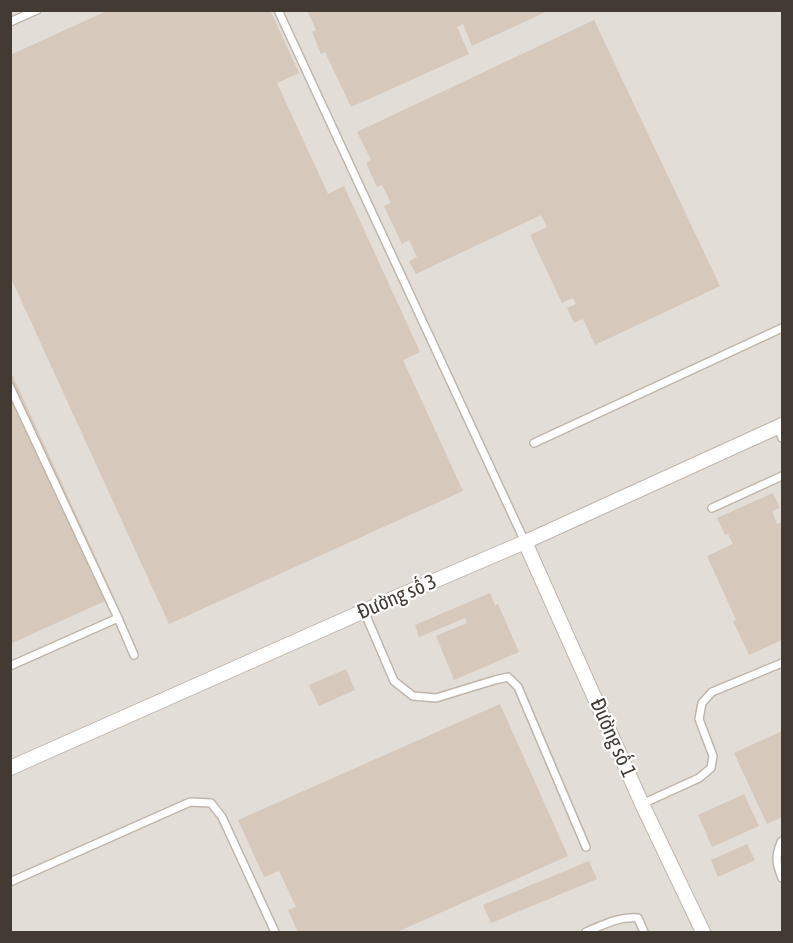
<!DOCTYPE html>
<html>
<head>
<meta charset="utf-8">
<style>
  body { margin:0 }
  #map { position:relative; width:793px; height:943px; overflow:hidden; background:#f2ebe3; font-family:"Asap Condensed",sans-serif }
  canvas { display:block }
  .frame { position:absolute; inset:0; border:12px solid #433b33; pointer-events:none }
</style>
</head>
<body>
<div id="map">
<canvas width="793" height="943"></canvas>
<div class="frame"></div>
</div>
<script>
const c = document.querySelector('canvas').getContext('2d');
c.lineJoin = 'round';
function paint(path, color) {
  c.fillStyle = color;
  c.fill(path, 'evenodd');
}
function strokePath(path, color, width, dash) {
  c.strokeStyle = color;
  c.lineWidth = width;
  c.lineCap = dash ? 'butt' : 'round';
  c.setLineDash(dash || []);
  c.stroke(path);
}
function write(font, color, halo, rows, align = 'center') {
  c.font = font + ' "Asap Condensed",sans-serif';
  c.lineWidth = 4.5;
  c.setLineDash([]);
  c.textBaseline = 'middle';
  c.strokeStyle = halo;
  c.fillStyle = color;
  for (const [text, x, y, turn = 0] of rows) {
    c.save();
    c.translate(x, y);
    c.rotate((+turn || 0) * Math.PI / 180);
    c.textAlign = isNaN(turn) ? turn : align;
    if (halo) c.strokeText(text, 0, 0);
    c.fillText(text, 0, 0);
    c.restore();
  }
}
paint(new Path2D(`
  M10 11H782V932H11Z`), '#e3ddd8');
paint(new Path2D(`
  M109 10H270L299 73 277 83 328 194 344 186 420 352 403 360 463 491 169 624 10 276V55Z
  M307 10H550L472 46 463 24 457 27 469 54 351 107 325 52 321 54 312 32 316 30Z
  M594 20 720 286 595 345 583 319 574 323 567 308 576 304 573 298 562 303 530 235 547 227 541 215 416 274 409 261 417 257 409 240 402 244 384 206 391 203 382 185 377 187 366 163 371 160 357 132Z
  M10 370 114 597 10 644Z
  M773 493 780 508 772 511 777 524 782 522V640L749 655 733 621 736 620 707 556 733 544 728 534 725 535 717 518Z
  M490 593 495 605 498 604 519 652 454 680 436 636 467 623 465 618 419 637 415 625Z
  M346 669 355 690 319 706 309 685Z
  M500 704 568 856 397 932H298L288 910 296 907 279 871 264 877 238 820Z
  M782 731V817L767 824 734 753Z
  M744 794 759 826 712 847 698 815Z
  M747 844 755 860 718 877 711 860Z
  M589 861 597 879 491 923 483 905Z`), '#d6c8bb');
const service = new Path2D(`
  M278 10 525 542
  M10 22 37 10
  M10 387 118 618 134 655
  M778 427 782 438
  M534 443 782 328
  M712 508 782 476
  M364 611 394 681 413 696 436 698 495 680 508 677 518 687 586 847
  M10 666 118 618
  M642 804 699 778 711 768 713 756 699 719 702 703 712 692 782 663
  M782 841 781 842C775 857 776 863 782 878
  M10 882 190 802 211 803 222 817 275 932
  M586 932C603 925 619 916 638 918L644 932`);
const minor = new Path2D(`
  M525 542 642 804 703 932
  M10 768 364 611 525 542 782 425`);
strokePath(service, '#c0b5a9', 10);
strokePath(minor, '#c0b5a9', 16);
strokePath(service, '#fff', 7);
strokePath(minor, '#fff', 14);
write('21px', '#433b33', '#fff', [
  ["Đường số 3",397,597,-23],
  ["Đường số 1",613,738,66]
]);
</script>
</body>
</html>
